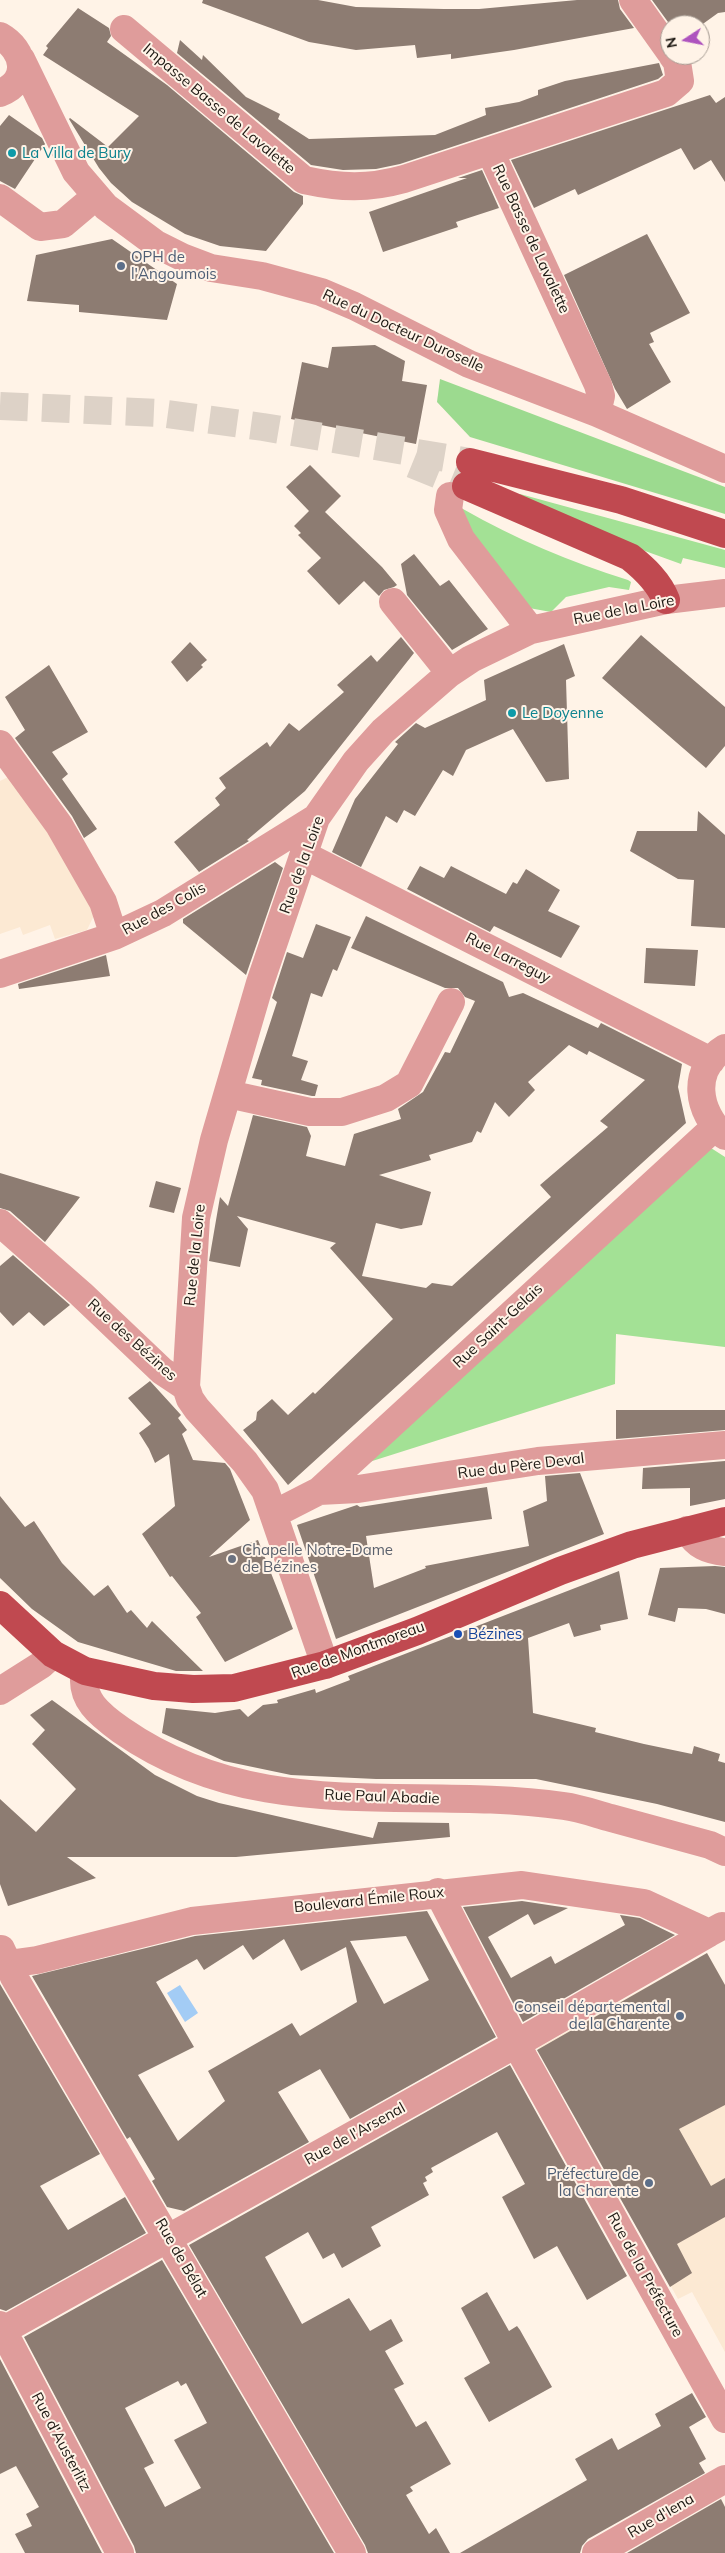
<!DOCTYPE html>
<html>
<head>
<meta charset="utf-8">
<style>
  body { margin:0 }
  #map { position:relative; width:725px; height:2553px; overflow:hidden; background:#fff3e7; font-family:Mulish,sans-serif }
  canvas { display:block }
  .north { position:absolute; left:660px; top:15px; width:50px; height:50px; box-sizing:border-box; background:#fff3e7; border:1px solid #a59b92; border-radius:50%; rotate:259deg; font-size:14px; font-weight:700; line-height:20px; text-align:center; color:#1d1812 }
  .north::after { content:''; display:block; margin:auto; width:18px; height:22px; background:#ae53be; clip-path:polygon(50% 0,100% 100%,50% 72%,0 100%) }
</style>
</head>
<body>
<div id="map">
<canvas width="725" height="2553"></canvas>
<div class="north">N</div>
</div>
<script>
const c = document.querySelector('canvas').getContext('2d');
c.lineJoin = 'round';
function paint(path, color) {
  c.fillStyle = color;
  c.fill(path, 'evenodd');
}
function strokePath(path, color, width, dash) {
  c.strokeStyle = color;
  c.lineWidth = width;
  c.lineCap = dash ? 'butt' : 'round';
  c.setLineDash(dash || []);
  c.stroke(path);
}
function write(font, color, halo, rows, align = 'center') {
  c.font = font + ' Mulish,sans-serif';
  c.lineWidth = 4;
  c.setLineDash([]);
  c.textBaseline = 'middle';
  c.strokeStyle = halo;
  c.fillStyle = color;
  for (const [text, x, y, turn = 0] of rows) {
    c.save();
    c.translate(x, y);
    c.rotate((+turn || 0) * Math.PI / 180);
    c.textAlign = isNaN(turn) ? turn : align;
    if (halo) c.strokeText(text, 0, 0);
    c.fillText(text, 0, 0);
    c.restore();
  }
}
paint(new Path2D(`
  M14 774 98 907 87 930 55 939 50 925 23 935 20 927 0 934V781Z
  M707 1953 725 1985V2352L692 2292 678 2299 538 2048Z`), '#fce9d3');
paint(new Path2D(`
  M520 494 725 550V568L683 558 681 564 587 530 519 498Z
  M463 509C516 539 570 562 628 580L631 582 629 590 609 587 566 597 551 612 529 608 508 589 460 512Z
  M711 1148 725 1157V1347L616 1334 615 1384 366 1463Z`), '#a3e195');
paint(new Path2D(`
  M440 379 725 487V514L470 437 437 402Z`), '#9cda8f');
paint(new Path2D(`
  M180 1985 198 2013 185 2022 167 1993Z`), '#a3ccf5');
paint(new Path2D(`
  M203 0H318L356 7 444 9H479L577 0H618L620 9 634 28 514 50 451 59V54L417 58 415 45 356 50 309 42 202 3Z
  M652 0H725V12L718 13 700 26 691 25 690 18 668 22Z
  M78 8 109 28 111 36 107 42 167 85 294 192 303 196V204L266 251 220 246 185 234 132 202 111 183 99 168 69 119 70 118 108 147 139 116 43 55 48 48 46 46Z
  M180 40 202 60 203 55 246 97 280 114 278 119 309 139 435 135 486 115 485 108 519 102 538 95V90L565 81 659 63 663 75 658 79 400 164 376 169 343 170 311 165 177 53Z
  M710 95 716 103 725 97V182L711 160 694 170 681 148 578 195 575 189 534 208 511 160Z
  M9 115 42 138 45 144 15 189 0 181V126Z
  M482 170 499 208 456 222 458 227 383 252 369 212 467 178H458Z
  M647 234 690 313 650 333 654 342 649 344 671 382 627 409 615 389 564 275Z
  M112 239 177 284 167 320 79 312V305L27 301 36 255Z
  M375 345 405 361 402 381 427 385 416 444 291 419 302 362 328 368 332 347Z
  M310 465 341 496 325 512 382 567 397 585 394 587 384 590 379 596 364 581 339 605 307 571 321 558 298 535 301 533 294 526 309 511 286 487Z
  M414 554 440 586 449 580 488 629 452 650 407 595 401 564Z
  M641 635 725 707V746L706 768 602 678Z
  M401 637 414 653 305 791 247 840 249 841 199 872 174 842 220 805 215 798 226 788 219 778 267 742 270 747 289 723 299 731 344 692 337 685 371 655 377 662Z
  M190 642 207 660 201 665 203 667 187 682 171 662Z
  M564 644 575 676 566 680 569 779 546 782 513 729 466 750 453 776 443 770 415 816 404 810 397 823 386 816 361 867 332 852 355 799 398 744 395 742 416 723 425 728 486 700 484 680Z
  M49 665 88 732 52 752 68 774 62 779 97 829 84 838 72 816 15 738 25 730 5 697Z
  M698 811 725 835V928L691 926 694 880 678 879 630 851 637 831H697Z
  M275 862 283 868 246 975 183 923V919Z
  M420 866 444 878 451 866 506 894 513 882 517 884 526 869 560 890 548 911 580 926 561 958 494 926 490 932 407 889Z
  M366 916 503 982 509 997 523 993 598 1028 601 1023 682 1064 678 1087 686 1123 288 1485 243 1430 256 1420 257 1412 272 1399 288 1415 313 1392 315 1394 393 1319 330 1248 336 1243 237 1216 248 1229 240 1267 209 1261 220 1197 228 1206 253 1115 307 1127 311 1136 306 1156 345 1166 354 1134 401 1119 398 1109 423 1092 445 1052 450 1053 475 1001 465 997 458 988H445L351 948ZM569 1045 587 1055 589 1051 645 1080 600 1121 608 1127 540 1185 551 1197 452 1286 432 1283 426 1288 362 1276 376 1223 401 1229 422 1225 431 1192 379 1175 431 1160 429 1155 472 1142 477 1131 481 1133 495 1102 509 1117 535 1090 528 1082Z
  M316 924 351 937 337 971 333 969 322 997 311 993 292 1056 308 1061 301 1080 318 1085 315 1096H312L261 1085 262 1080 252 1078 277 1002 272 998 287 952 303 958Z
  M646 948 698 950 695 986 644 983Z
  M106 955 110 976 19 989 18 984Z
  M0 1173 80 1197 45 1242 10 1211 0 1208Z
  M156 1181 181 1188 174 1213 149 1207Z
  M13 1255 70 1305 44 1326 29 1312 13 1326 0 1312V1266Z
  M150 1381 181 1415 178 1418 187 1430 182 1434 193 1460 225 1463 230 1469 250 1520 209 1557 258 1540 293 1629 225 1662 196 1617 201 1613 172 1576 170 1577 142 1534 175 1506 169 1454 155 1463 149 1449 139 1433 151 1424 128 1398Z
  M616 1410H725V1430L616 1439Z
  M725 1461V1499L690 1506V1488L642 1489 643 1468Z
  M580 1473 604 1534 336 1639 297 1525 357 1505 360 1507 487 1487 492 1519 366 1536 374 1588 426 1568 425 1566 529 1546 523 1511 547 1501 545 1476Z
  M0 1496 25 1527 34 1521 62 1563 94 1596 108 1585 127 1613 131 1610 147 1628 152 1621 203 1671H176L78 1642 32 1609 0 1578Z
  M715 1566 725 1567V1614L706 1609 678 1608 675 1622 648 1615 660 1568Z
  M619 1571 628 1619 600 1625 601 1630 574 1637 569 1623 528 1638 533 1713 596 1728 595 1732 644 1744 692 1754 694 1746 720 1754 718 1761 725 1763V1822L657 1804 536 1779H376L291 1775 224 1761 162 1733 166 1708 215 1713 240 1709 248 1717 263 1705 278 1703 277 1700 315 1689 316 1693 350 1680 348 1676Z
  M52 1700 155 1775 197 1796 219 1803 373 1838 378 1822 449 1823 450 1837 236 1857H67L96 1878 8 1906 0 1884V1799L36 1832 76 1789 32 1744 45 1730 30 1715Z
  M522 1901 568 1908 534 1925 528 1914 488 1937 511 1978 551 1956 555 1964 625 1925 620 1915 640 1918 675 1935 523 2022 463 1907Z
  M427 1911 496 2037 350 2119 320 2069 278 2092 309 2142 184 2211 167 2207 152 2181 155 2179 130 2137 127 2139 32 1976 195 1936ZM406 1936 429 1980 384 2004 350 1941ZM284 1939 301 1971 346 1947 357 2002 300 2036 292 2023 208 2071 225 2101 178 2141 138 2075 194 2047 156 1982 197 1959 204 1970 243 1945 253 1960Z
  M707 1953 725 1985V2105L679 2129 711 2186 725 2178V2217L677 2244 692 2273 670 2287 537 2050Z
  M0 1984 100 2154 40 2186 68 2230 125 2197 146 2233 6 2311 0 2309Z
  M510 2065 627 2276 587 2300 557 2246 534 2259 502 2197 525 2184 497 2132 431 2168 433 2172 425 2177 427 2181 423 2183 429 2195 371 2227 381 2246 342 2268 334 2253 323 2259 308 2232 265 2257 302 2324 349 2298 370 2331 391 2319 403 2341 385 2351 404 2384 394 2389 416 2427 426 2421 451 2464 410 2487 413 2491 406 2495 429 2534 436 2528 450 2553H368L365 2545 189 2245Z
  M162 2260 334 2553H136L134 2546 24 2337ZM178 2381 181 2386 186 2383 207 2423 174 2440 201 2488 165 2507 144 2468 154 2463 125 2408Z
  M487 2292 509 2331 517 2326 520 2330 552 2387 489 2422 464 2378 490 2363 461 2308Z
  M0 2359 102 2553H25L15 2534 32 2526 26 2514 39 2507 16 2466 0 2474Z
  M692 2393 706 2417 689 2427 706 2459 699 2463 705 2473 588 2539 582 2546 580 2553H460L587 2480 575 2459 612 2438 618 2450 661 2426 655 2414Z
  M721 2499 725 2507V2553H627Z`), '#8d7c72');
strokePath(new Path2D(`
  M0 406 160 413 263 427 470 462
  M412 464 466 486`), '#ddd2c7', 28, [28, 14]);
strokePath(new Path2D(`
  M633 0 670 52
  M124 29 304 180C341 188 368 189 404 179L666 93 680 81 677 62 672 55
  M0 36C25 50 31 81 0 93
  M21 59 76 172 106 207 156 244 182 257 211 268 262 276 321 292 354 306 469 364 597 413 725 469
  M490 151 598 385 601 396 597 413
  M0 198 40 227 63 224 95 197
  M450 496 448 510 461 539 531 630
  M393 602 450 673
  M0 744 59 825 103 902 114 936
  M304 855 711 1061
  M0 974 114 936 163 913 316 818
  M725 1048C690 1069 697 1113 725 1136
  M228 1094 310 1112H342L386 1098 409 1084 451 1002
  M0 1223 81 1294 162 1371 186 1387
  M319 1491 358 1489 538 1461 725 1445
  M274 1514 319 1491 715 1127
  M687 1530C697 1546 707 1550 725 1552
  M325 1665 265 1490 245 1462 197 1409 190 1399 186 1387 196 1218 214 1140 260 983 316 818 356 761 383 731 450 673 471 659 531 630 666 600 725 593
  M85 1671C79 1699 100 1715 121 1730 260 1827 410 1784 564 1806 580 1808 596 1814 611 1818 644 1827 677 1836 710 1845L725 1852
  M0 1691 41 1665 53 1654
  M438 1892 524 2058 725 2419
  M1 1949 14 1977 352 2553
  M8 1964 37 1960 192 1921 522 1885 644 1903 709 1933 722 1926
  M0 2325 120 2553
  M0 2332 516 2044 709 1933
  M596 2553 725 2479`), '#df9c9b', 28);
strokePath(new Path2D(`
  M470 462 621 500 725 534
  M466 486 630 557C645 569 659 582 666 600
  M0 1605 53 1654 85 1671 154 1686 193 1689 234 1688 325 1665 417 1631 560 1571 632 1545 725 1521`), '#c04950', 28);
for (const [x, y, r, color] of [
  [12,153,5,"#0f9aa8"],
  [121,266,5,"#5c6f8a"],
  [512,713,5,"#0f9aa8"],
  [232,1559,5,"#6b7280"],
  [458,1634,5,"#1a4fb4"],
  [680,2016,5,"#5c6f8a"],
  [649,2183,5,"#5c6f8a"]
]) {
  const dot = new Path2D();
  dot.arc(x, y, r, 0, 2 * Math.PI);
  c.fillStyle = color;
  c.fill(dot);
  strokePath(dot, '#fff3e7', 2);
}
write('15px', '#1d1812', '#fff3e7', [
  ["Impasse Basse de Lavalette",219,109,40],
  ["Rue Basse de Lavalette",531,239,65],
  ["Rue du Docteur Duroselle",403,331,25],
  ["Rue de la Loire",624,610,-11],
  ["Rue de la Loire",302,865,-70],
  ["Rue des Colis",164,909,-29],
  ["Rue Larreguy",508,958,27],
  ["Rue de la Loire",195,1255,-84],
  ["Rue Saint-Gelais",498,1326,-43],
  ["Rue des Bézines",132,1340,42],
  ["Rue du Père Deval",521,1466,-7],
  ["Rue de Montmoreau",358,1650,-20],
  ["Rue Paul Abadie",382,1797,2],
  ["Boulevard Émile Roux",369,1900,-6],
  ["Rue de l'Arsenal",355,2134,-29],
  ["Rue de Bélat",181,2258,60],
  ["Rue de la Préfecture",645,2275,61],
  ["Rue d'Austerlitz",61,2442,62],
  ["Rue d'Iena",661,2516,-30]
]);
write('15px', '#0d838f', '#fff3e7', [
  ["La Villa de Bury",22,153],
  ["Le Doyenne",522,713]
], 'left');
write('15px', '#4e5e75', '#fff3e7', [
  ["OPH de",131,257,"left"],
  ["l'Angoumois",131,274,"left"],
  ["Conseil départemental",670,2007],
  ["de la Charente",670,2024],
  ["Préfecture de",639,2174],
  ["la Charente",639,2191]
], 'right');
write('15px', '#5b616d', '#fff3e7', [
  ["Chapelle Notre-Dame",242,1550],
  ["de Bézines",242,1567]
], 'left');
write('15px', '#164399', '#fff3e7', [
  ["Bézines",468,1634]
], 'left');
</script>
</body>
</html>
